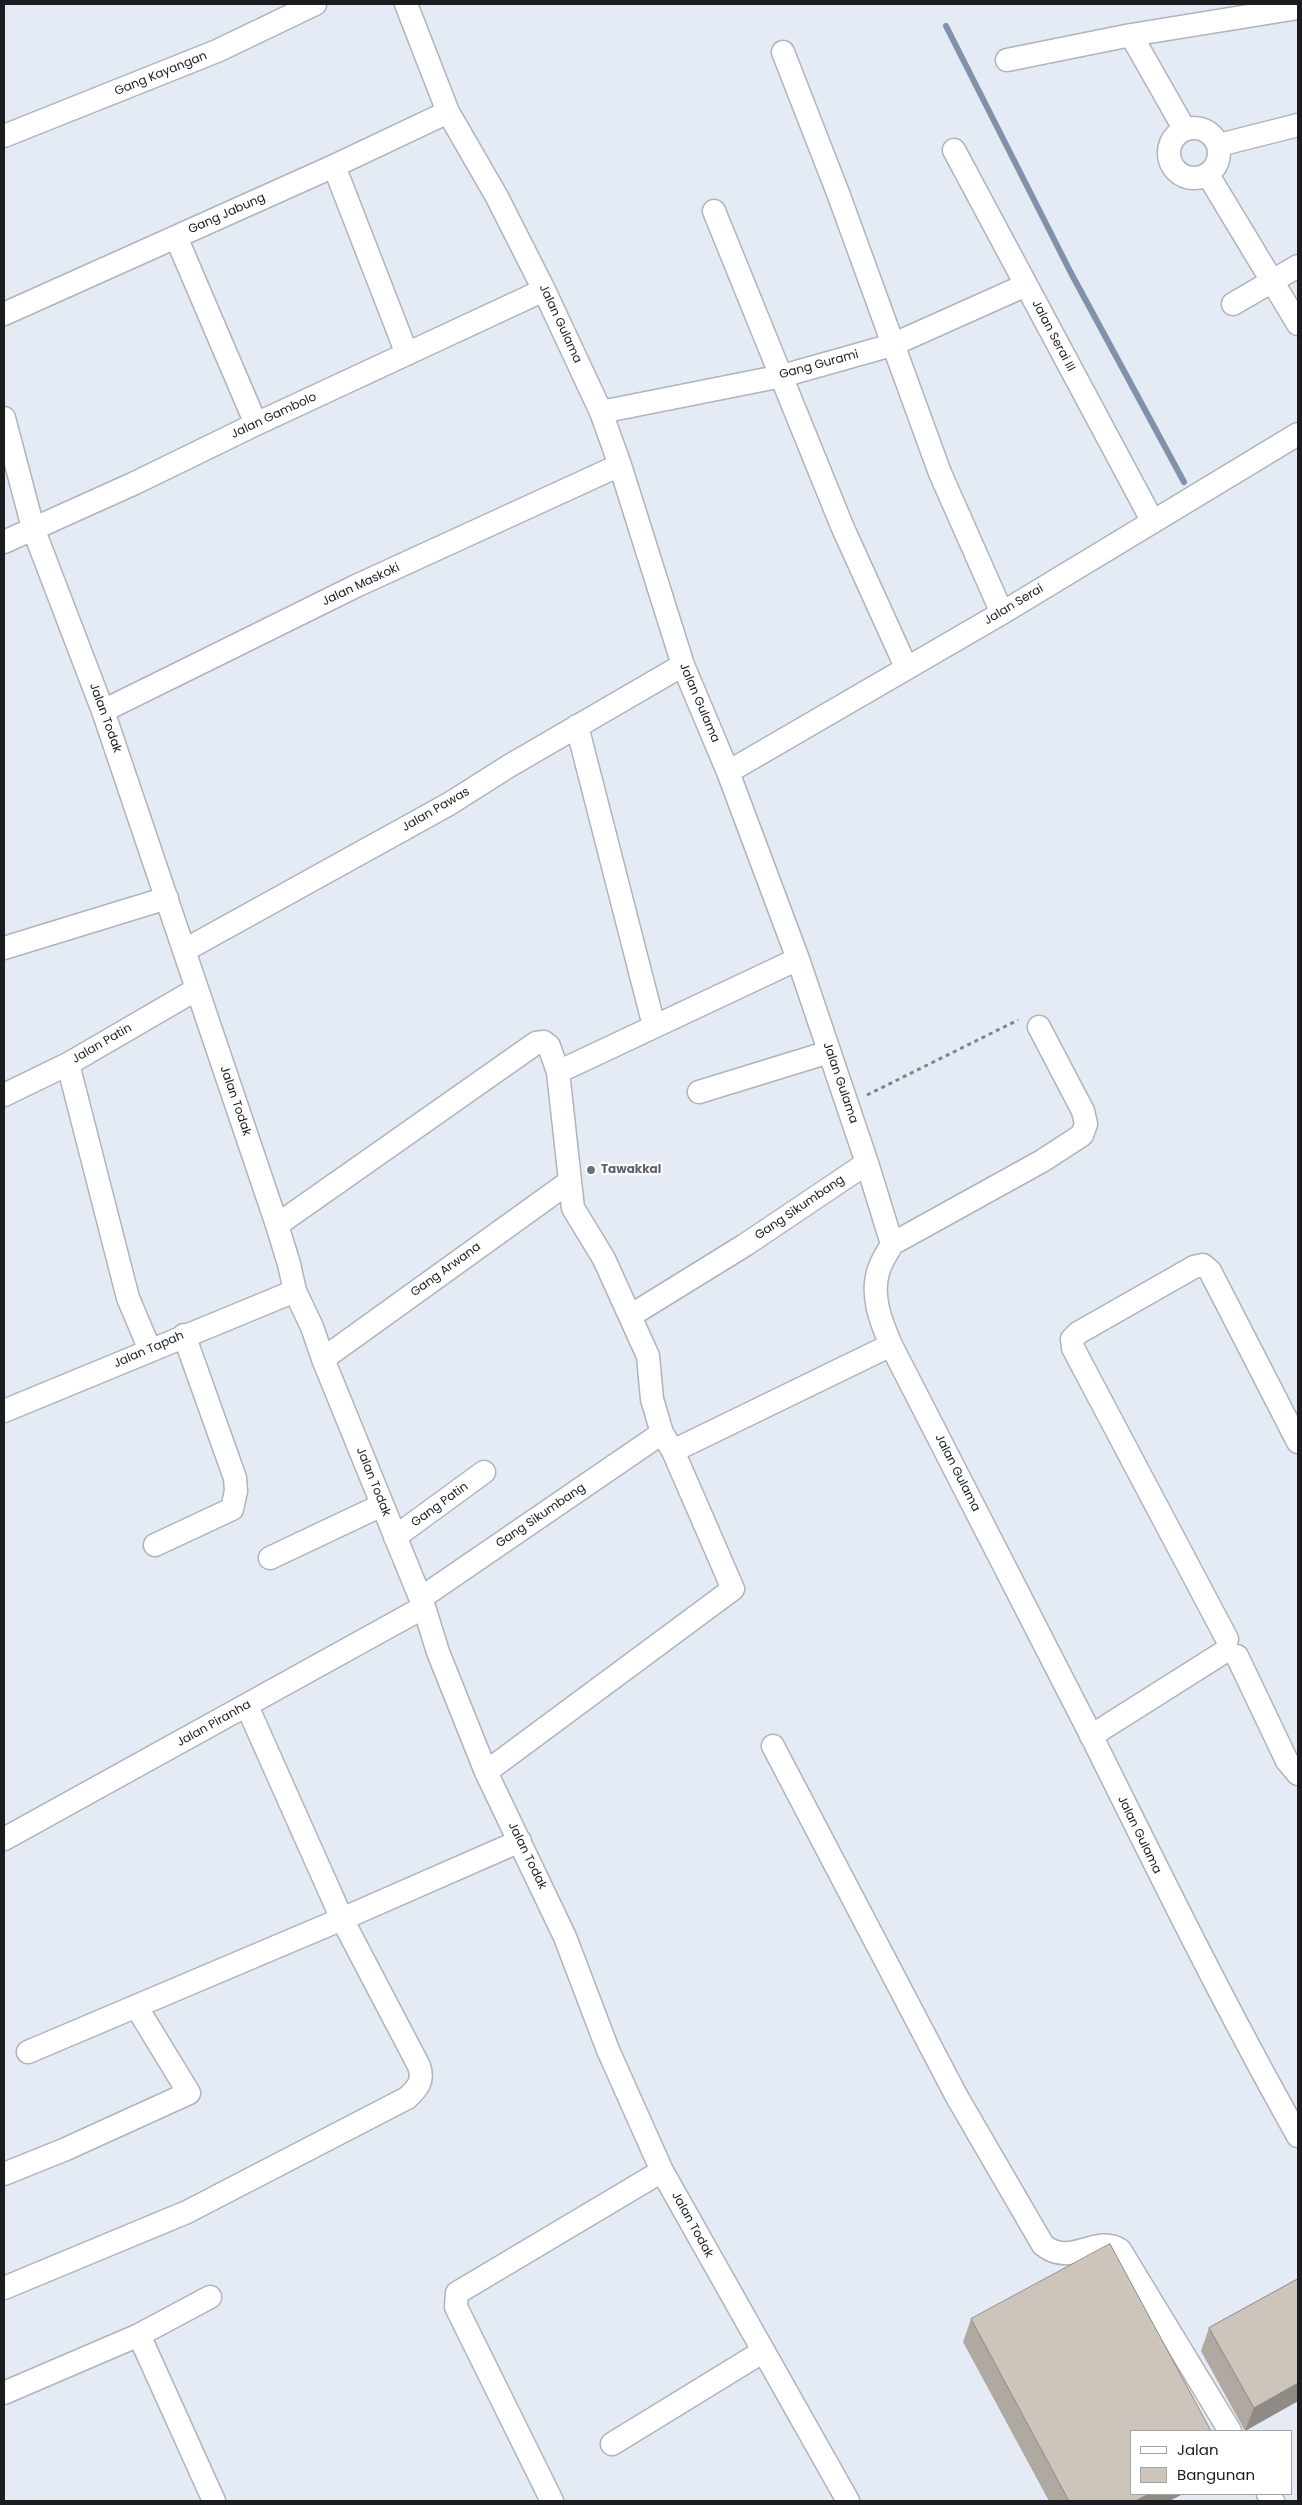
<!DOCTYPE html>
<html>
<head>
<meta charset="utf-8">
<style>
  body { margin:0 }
  #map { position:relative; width:1302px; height:2505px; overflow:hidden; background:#e5ebf5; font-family:Poppins,sans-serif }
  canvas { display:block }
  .frame { position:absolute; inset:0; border:5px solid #1a1c20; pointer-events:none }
  .legend { position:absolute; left:1130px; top:2430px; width:162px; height:65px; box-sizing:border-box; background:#fff; border:1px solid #a3a4a6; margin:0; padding:6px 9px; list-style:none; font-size:15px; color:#1a1c20 }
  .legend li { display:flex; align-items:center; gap:10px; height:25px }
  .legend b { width:25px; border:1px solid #a3a4a6 }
</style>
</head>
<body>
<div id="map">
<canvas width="1302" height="2505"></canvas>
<div class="frame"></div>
<ul class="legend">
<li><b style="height:6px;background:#fff"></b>Jalan</li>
<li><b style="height:14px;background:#cdc5bc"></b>Bangunan</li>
</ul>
</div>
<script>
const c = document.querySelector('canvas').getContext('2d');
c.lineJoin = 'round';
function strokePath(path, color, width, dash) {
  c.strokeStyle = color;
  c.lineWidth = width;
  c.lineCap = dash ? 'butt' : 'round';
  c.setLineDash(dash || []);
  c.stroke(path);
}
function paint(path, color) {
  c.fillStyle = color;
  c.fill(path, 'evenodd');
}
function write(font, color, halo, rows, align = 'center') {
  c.font = font + ' Poppins,sans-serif';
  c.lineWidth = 4.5;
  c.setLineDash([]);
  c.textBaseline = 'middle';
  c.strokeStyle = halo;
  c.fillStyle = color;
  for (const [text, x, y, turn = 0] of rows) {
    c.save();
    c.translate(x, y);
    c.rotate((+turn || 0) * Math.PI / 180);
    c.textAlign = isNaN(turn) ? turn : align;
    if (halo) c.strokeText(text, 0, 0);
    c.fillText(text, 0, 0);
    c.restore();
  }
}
strokePath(new Path2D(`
  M946 26 1071 273 1184 482`), '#8191aa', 6);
const minor = new Path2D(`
  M406 4 448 112 497 197 544 290 601 412 620 465 683 665 728 772 798 959 867 1163 892 1244C888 1252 882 1260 879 1269 870 1295 881 1322 891 1345 958 1475 1025 1605 1091 1735 1158 1870 1224 2005 1298 2136
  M783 52 838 193 940 473 1002 613
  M1007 60 1131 35
  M1169 153a25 25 0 1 1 50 0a25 25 0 1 1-50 0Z
  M1185 130 1131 35 1298 8
  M4 136 217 51 315 4
  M1219 145 1298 125
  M954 150 1153 522
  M334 166 407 354
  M1208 175 1298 324
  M714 211 842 526 906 667
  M176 237 256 424
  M1233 304 1298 266
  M4 314 334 166 448 112
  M601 412 782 376 892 345 1026 285
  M4 418 33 528 103 711 277 1225 289 1264 295 1291 312 1327 323 1359 424 1607 438 1652 486 1772 565 1937 608 2050 662 2171 848 2501
  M4 542 135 483 256 424 544 290
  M103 711 356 586 620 465
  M577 726 654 1026
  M728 772 1002 613 1298 434
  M4 948 167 898
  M185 950 449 804 509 766 683 665
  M68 1064 128 1298 150 1350
  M558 1072 798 959
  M699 1092 829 1052
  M4 1095 68 1064 197 989
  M277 1225 536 1043 544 1042 549 1046 558 1072 573 1208 604 1259 648 1356 652 1399 662 1433 673 1451 733 1589 486 1772
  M892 1244 1042 1161 1082 1135 1086 1124 1083 1111 1039 1027
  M630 1316 745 1245 867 1163
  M323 1359 569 1182
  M4 1411 295 1291
  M673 1451 891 1345
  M395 1537 484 1472
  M155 1545 232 1509 236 1491 235 1478 184 1335
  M270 1558 382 1505
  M421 1598 662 1433
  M1227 1639 1073 1348 1072 1339 1078 1333 1194 1267 1203 1265 1210 1271 1298 1442
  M1237 1656 1287 1761 1298 1774
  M1091 1736 1224 1652
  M773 1746 957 2097 1043 2245C1072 2268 1095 2234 1120 2250L1230 2431
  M4 1839 424 1607
  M28 2052 342 1919 520 1841
  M4 2174 66 2149 189 2093 136 2006
  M4 2288 187 2212 407 2098C418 2088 424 2081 419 2066L342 1919 247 1706
  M139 2335 214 2501
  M4 2393 139 2335 210 2297
  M612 2444 762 2352
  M1268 2494 1273 2501
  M552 2501 456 2307 457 2293 662 2171`);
strokePath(minor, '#aeb3bd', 25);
strokePath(new Path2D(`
  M867 1095 1018 1020`), '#80848b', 3, [4, 4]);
strokePath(minor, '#fff', 22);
paint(new Path2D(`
  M1298 2279V2401L1245 2431 1201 2351 1209 2328Z
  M971 2319 1131 2494H1183L1169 2501H1049L963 2342Z`), '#b0a9a2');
paint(new Path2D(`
  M1298 2383V2401L1245 2431 1254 2408Z
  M1149 2494H1183L1169 2501H1135Z`), '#908a84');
const building = new Path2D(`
  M1110 2244 1211 2431H1131V2494H1149L1135 2501H1069L971 2319Z
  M1298 2279V2383L1254 2408 1209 2328Z`);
paint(building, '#cdc5bc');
strokePath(building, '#908a84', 1);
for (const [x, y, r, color] of [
  [591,1170,5,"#6b7280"]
]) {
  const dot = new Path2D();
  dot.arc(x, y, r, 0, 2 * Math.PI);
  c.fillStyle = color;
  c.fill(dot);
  strokePath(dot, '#fff', 2);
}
write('12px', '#1a1c20', '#fff', [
  ["Gang Kayangan",161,74,-22],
  ["Gang Jabung",227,214,-24],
  ["Jalan Gulama",560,324,65],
  ["Jalan Serai III",1053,336,62],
  ["Gang Gurami",819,365,-15],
  ["Jalan Gambolo",274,416,-25],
  ["Jalan Maskoki",361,585,-25],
  ["Jalan Serai",1014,605,-31],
  ["Jalan Gulama",699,703,67],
  ["Jalan Todak",105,718,70],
  ["Jalan Pawas",436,810,-30],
  ["Jalan Patin",102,1044,-30],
  ["Jalan Gulama",840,1083,71],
  ["Jalan Todak",235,1101,71],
  ["Gang Sikumbang",800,1208,-34],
  ["Gang Arwana",446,1270,-36],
  ["Jalan Tapah",149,1350,-23],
  ["Jalan Gulama",957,1473,63],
  ["Jalan Todak",373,1482,68],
  ["Gang Patin",440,1505,-36],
  ["Gang Sikumbang",541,1516,-34],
  ["Jalan Piranha",214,1724,-29],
  ["Jalan Gulama",1139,1835,64],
  ["Jalan Todak",527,1856,64],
  ["Jalan Todak",692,2225,61]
]);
write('bold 12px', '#5b616d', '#fff', [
  ["Tawakkal",601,1170]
], 'left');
</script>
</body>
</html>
